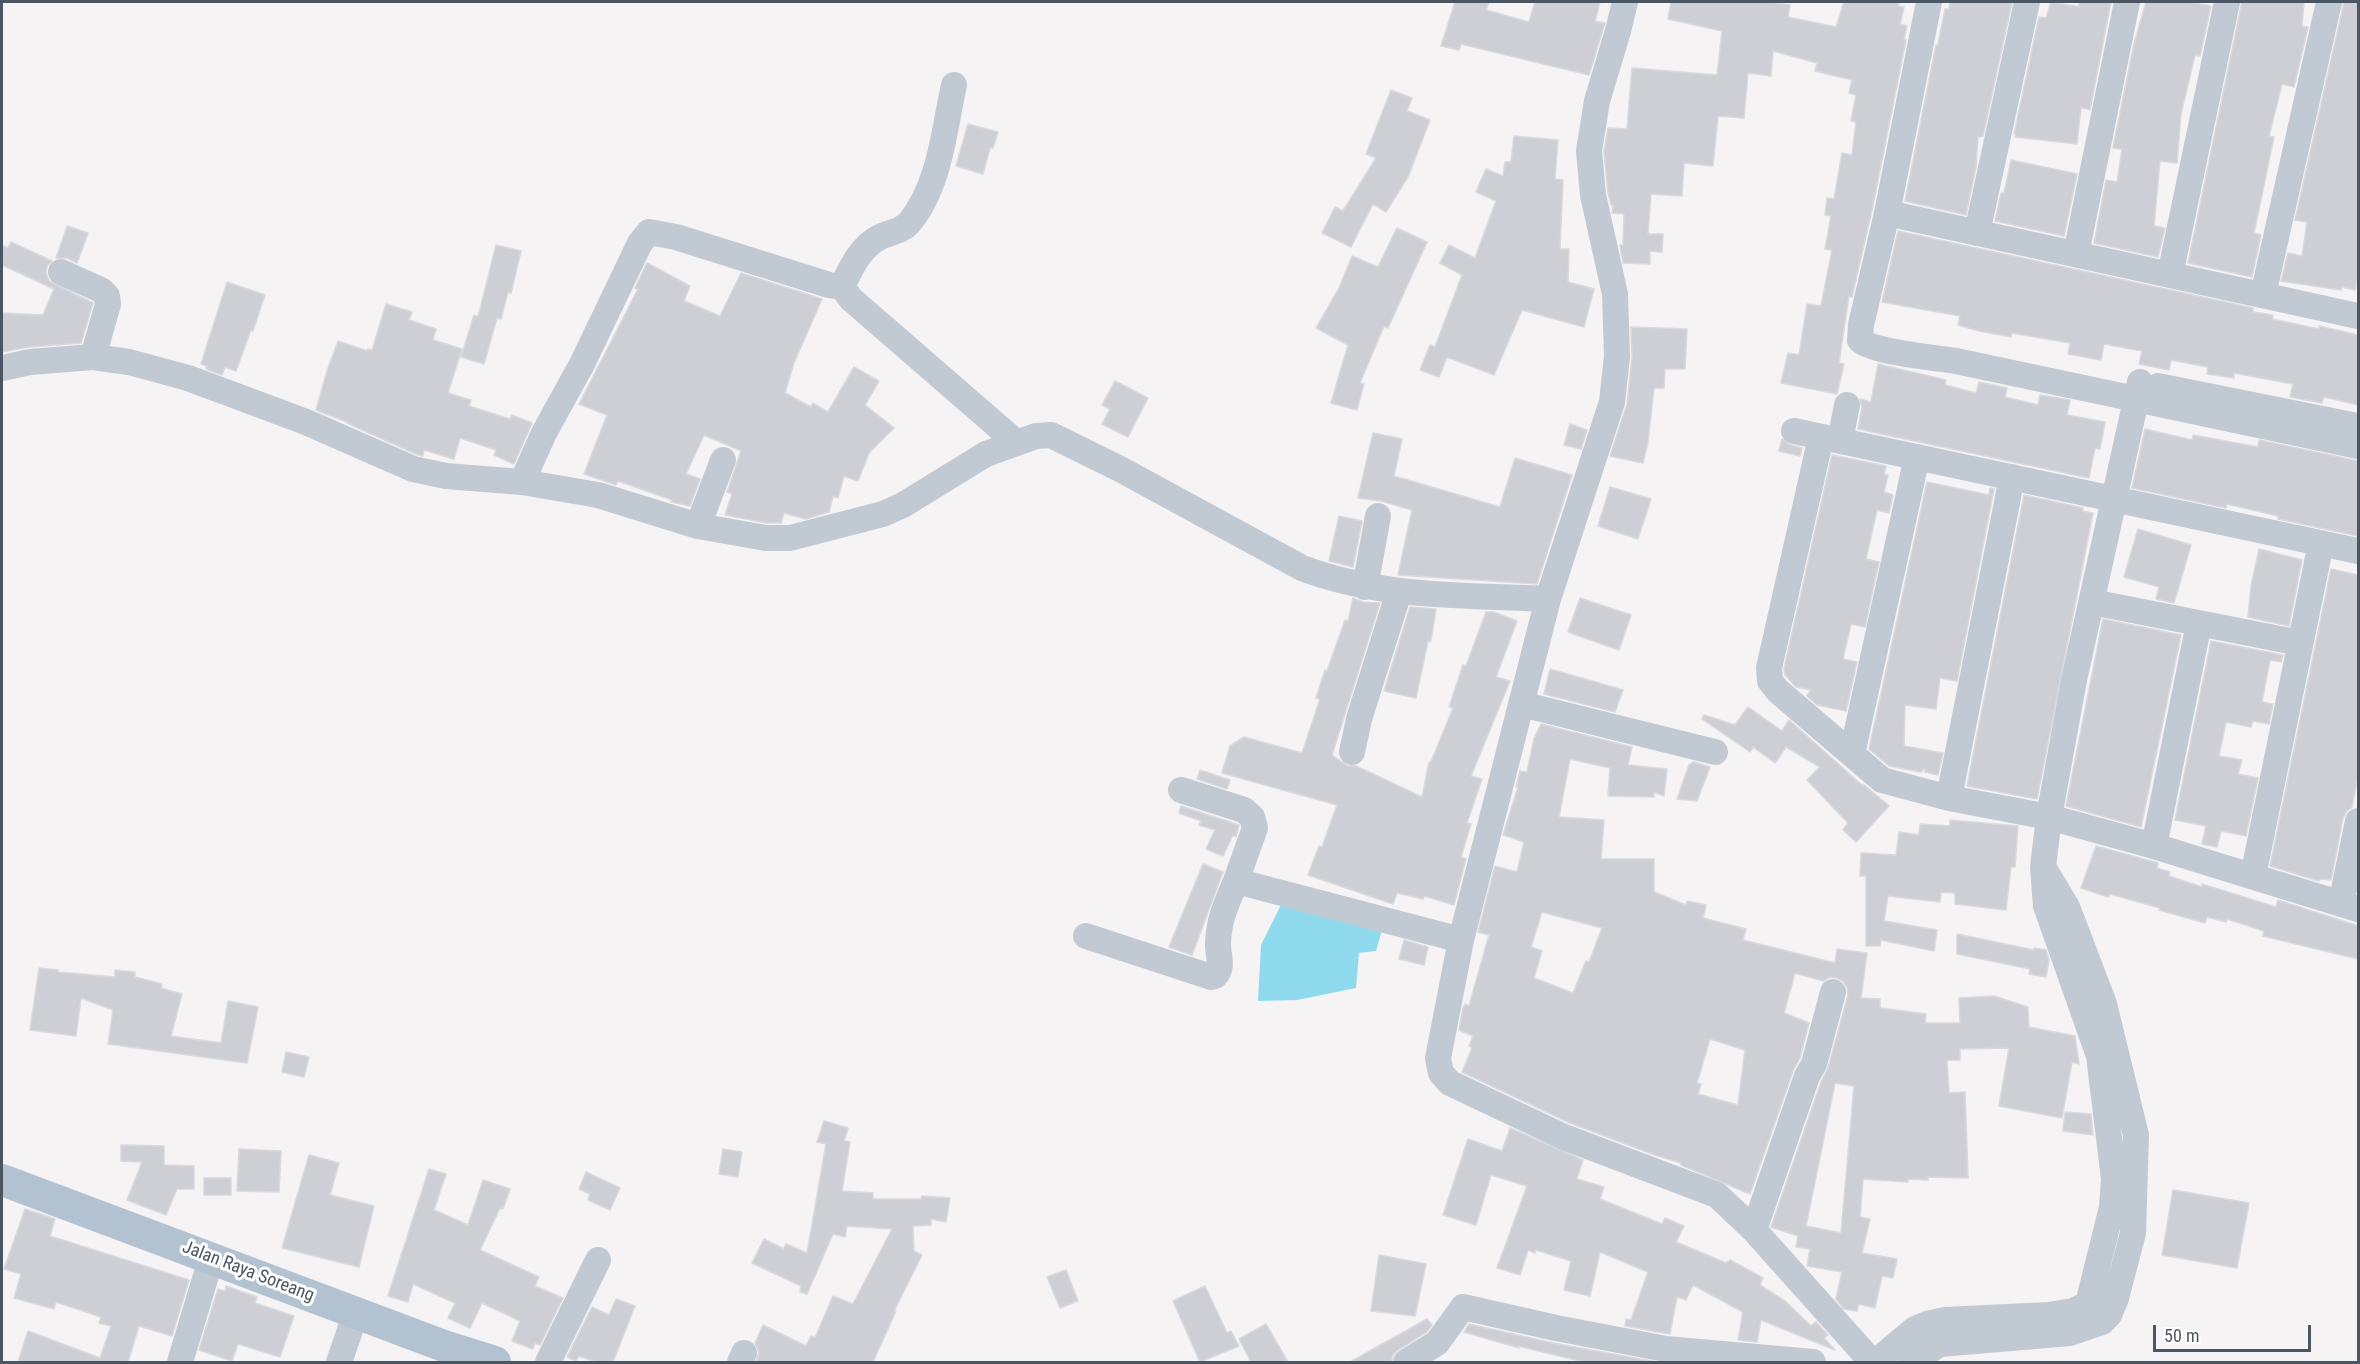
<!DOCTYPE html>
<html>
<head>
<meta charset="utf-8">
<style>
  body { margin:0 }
  #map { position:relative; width:2360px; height:1364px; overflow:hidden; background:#f5f3f3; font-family:"Roboto Condensed",sans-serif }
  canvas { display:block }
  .frame { position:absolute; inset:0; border:3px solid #4a5661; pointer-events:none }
  .scale { position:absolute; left:2153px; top:1325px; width:158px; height:27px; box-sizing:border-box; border:3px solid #4a5661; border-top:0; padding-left:8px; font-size:18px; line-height:21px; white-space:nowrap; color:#4a5661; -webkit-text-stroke:4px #fff; paint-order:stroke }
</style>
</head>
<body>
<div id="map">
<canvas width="2360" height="1364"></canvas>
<div class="frame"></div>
<div class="scale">50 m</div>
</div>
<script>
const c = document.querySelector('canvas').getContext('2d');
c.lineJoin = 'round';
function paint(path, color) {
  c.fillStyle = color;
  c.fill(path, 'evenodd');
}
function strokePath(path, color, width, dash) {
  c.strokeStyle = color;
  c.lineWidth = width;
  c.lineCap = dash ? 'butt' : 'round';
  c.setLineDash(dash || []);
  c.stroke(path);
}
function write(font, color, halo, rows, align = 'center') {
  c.font = font + ' "Roboto Condensed",sans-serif';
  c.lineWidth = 6;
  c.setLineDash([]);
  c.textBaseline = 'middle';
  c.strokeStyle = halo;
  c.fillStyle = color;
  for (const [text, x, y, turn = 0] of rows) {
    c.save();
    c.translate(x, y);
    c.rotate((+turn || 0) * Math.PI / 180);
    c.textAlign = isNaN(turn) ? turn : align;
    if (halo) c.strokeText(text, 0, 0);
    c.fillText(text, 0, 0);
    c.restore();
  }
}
paint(new Path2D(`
  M1284 899 1384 923 1376 951 1359 953 1356 988 1297 1000 1258 1001 1261 945Z`), '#90daee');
const building = new Path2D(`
  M1455 2H1489L1486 10 1529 22 1535 2H1600L1595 21 1605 23 1589 75 1461 44 1459 50 1441 46Z
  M1671 2H1769L1790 5 1788 17 1836 27 1844 2H1899L1898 6 1904 7 1900 24 1907 26 1904 39 1906 40 1872 210 1852 297 1849 296 1839 363 1844 364 1837 394 1781 383 1788 353 1799 355 1807 304 1821 306 1832 250 1825 249 1831 216 1825 215 1827 198 1834 199 1842 153 1852 155 1856 122 1851 121 1856 95 1849 93 1852 80 1815 71 1817 63 1773 51 1771 76 1748 73 1744 118 1718 116 1713 166 1684 163 1682 196 1651 194 1648 234H1663L1662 252 1650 251V264L1623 263 1620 245H1623L1624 214 1612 213 1613 205H1611L1608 193 1604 152 1608 128 1627 129 1632 68 1717 75 1722 31 1668 19Z
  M1950 2H2012L1983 136 1978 137 1976 167 1966 215 1905 201 1936 45H1938L1945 9H1949Z
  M2051 2 2079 7V2H2111L2090 110 2081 107 2077 144 2015 137 2016 134H2014L2039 17 2046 18Z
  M2146 2H2189L2211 6 2200 56 2195 55 2181 114 2177 163 2160 161 2154 226 2165 228 2158 257 2094 243 2106 180 2117 182 2122 149 2113 148 2114 142 2134 44Z
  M2242 2H2304L2302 26 2308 27 2294 87 2282 84 2269 136 2274 137 2254 233 2261 235 2252 277 2188 263Z
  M2344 2H2358V277L2355 290 2342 287 2341 290 2281 281 2288 253 2302 256 2307 222 2295 220Z
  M1391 90 1412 98 1407 111 1430 120 1408 177 1386 212 1373 204 1351 247 1322 233 1335 207 1343 211 1376 158 1366 154Z
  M968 124 998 132 993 148H990L983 174 956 166Z
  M1514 136 1558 140 1555 179 1563 180 1560 249H1569L1568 282 1594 289 1584 327 1522 310 1494 375 1447 357 1439 377 1420 370 1430 345 1435 347 1462 275 1440 263 1449 245 1475 258 1496 201 1476 192 1486 169 1503 176 1505 162H1511Z
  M2011 160 2077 174 2064 236 1995 221 2001 193H2004Z
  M67 226 88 233 77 263 67 258H56Z
  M1397 228 1427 242 1388 328 1384 326 1360 383 1364 384 1357 410 1331 403 1348 345 1316 328 1339 288 1352 256 1378 267Z
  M1898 231 2253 308V312L2273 315 2272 319 2319 329V326L2358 335V405L2324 397 2322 403 2290 397 2293 384 2234 373V378L2207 374 2208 367 2171 360 2169 370 2139 364 2142 351 2104 344 2101 360 2068 354 2070 343 2012 333 2011 337 1979 331 1958 325 1960 316 1882 302Z
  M11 242 52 261 47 266 46 273 49 281 93 303 81 343 29 347 2 352V313L43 315 54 289 2 265V245L8 248Z
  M496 245 521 251 511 293 508 292 501 319 497 318 484 364 461 357 474 315 478 317Z
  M647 263 690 286 684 301 720 316 741 273 822 299 794 363 785 393 811 407 813 403 828 412 854 367 879 381 865 405 894 428 869 453 858 481 844 476 838 498 833 496 829 512 806 519 784 513 781 523H767L725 515 732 494 727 492 741 451 704 435 686 474 700 479 690 506 671 502 672 500 618 481 616 485 584 474 607 415 579 404 638 289 635 288Z
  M227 282 265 295 253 331 251 330 236 371 225 367 222 375 206 369 207 366 201 364Z
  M386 304 412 312 409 320 436 329 433 340 462 349 448 393 471 400 469 406 510 419 512 415 532 423 514 464 494 455 496 450 460 438 454 459 424 450 423 456 418 455 347 423V422L316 410 327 371 338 341 367 351 368 349 372 350Z
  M1631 327 1687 329 1685 369H1665L1664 388H1654L1648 442 1643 463 1610 456 1627 404 1632 357Z
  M1878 364 1946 380 1945 385 1976 393 1979 382 2007 388 2005 397 2038 405 2040 395 2070 400 2067 415 2105 422 2100 449 2095 448 2089 478 1858 429 1862 408 1860 399 1871 402Z
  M1115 381 1148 398 1128 437 1102 424 1110 409 1102 405Z
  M1570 424 1587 430 1581 449 1564 445Z
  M2145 429 2192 440 2193 435 2258 447 2259 440 2358 461V536L2278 519V516L2227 504 2226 508 2132 488Z
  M1373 433 1402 439 1394 476 1500 507 1515 458 1572 475 1537 584 1398 575 1412 510 1381 501 1358 498Z
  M1782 439 1790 445 1802 448 1800 456 1779 451Z
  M1832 455 1886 466 1884 475H1888L1884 492 1893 495 1889 513 1877 510 1866 559 1879 562 1865 627 1851 624 1843 659 1857 662 1846 711 1817 705 1807 696 1811 690 1796 687 1785 675 1784 669Z
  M1927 482 1989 495 1990 488 1994 489 1957 681 1940 678 1936 709 1905 705 1904 746 1943 753 1938 775 1925 772V768L1921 772 1889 766 1869 749Z
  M1610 487 1651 499 1638 539 1598 526Z
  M2024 495 2083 508 2082 511 2093 513 2037 799 1967 786Z
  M1339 516 1362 521 1353 567 1329 561Z
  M2138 529 2191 545 2174 603 2156 599 2159 587 2124 577Z
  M2259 549 2302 560 2289 626 2248 617 2251 586Z
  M2331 569 2358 575V775L2352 807 2346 812 2343 818 2331 880 2320 879 2319 881 2270 866Z
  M1353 598 1363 602 1380 603 1332 755 1348 766H1356L1422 797 1429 762H1431L1453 708 1449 707 1463 665 1466 666 1486 612H1494L1517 621 1496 677 1510 681 1471 776 1482 779 1467 823 1471 824 1461 857 1466 859 1454 905 1424 896 1423 899 1397 893 1393 904 1308 875 1319 846 1322 847 1337 805 1222 773 1230 746 1244 737 1302 753 1320 699 1316 698 1325 670 1327 671 1345 620 1348 621Z
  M1580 598 1631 615 1619 650 1568 632Z
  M1410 607 1436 609 1431 641H1428L1416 698 1384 691Z
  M2103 619 2181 635 2141 827 2066 806Z
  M2211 641 2283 655 2281 662 2270 660 2262 702 2273 704 2269 724 2253 721 2251 727 2226 722 2219 756 2242 760 2238 774 2258 778 2246 836 2221 831 2217 847 2202 844 2206 826 2175 820Z
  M1550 669 1623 690 1615 712 1544 694Z
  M1748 707 1782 731 1789 720 1863 786V784L1889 806 1856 842 1843 830 1848 823 1807 780 1820 767 1786 747 1775 763 1753 747 1750 752 1702 719 1704 715 1735 725Z
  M1541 724 1632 747 1628 765 1667 769 1664 796 1654 792V797L1608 796 1610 768 1570 759 1559 817 1604 820 1601 859H1654V892L1686 905 1687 901 1706 905 1703 918 1746 929 1743 940 1835 963 1837 949 1867 953 1861 998 1880 999V1008L1926 1014 1925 1023H1960L1959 998 1994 996 2028 1007 2029 1027 2075 1036 2079 1064 2072 1062 2062 1118 1999 1106 2009 1048 1960 1049V1060H1947L1949 1093 1965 1092 1968 1178 1928 1177V1180L1908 1179V1182L1863 1179 1860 1217 1870 1219 1862 1253 1897 1259 1893 1278 1882 1276 1875 1308 1859 1304 1857 1311 1844 1309 1836 1299 1842 1272 1807 1266 1810 1249 1796 1247 1798 1236 1771 1227 1821 1082 1828 1068 1848 995 1847 988 1843 981 1837 978 1830 977 1823 981 1795 973 1784 1013 1809 1023 1800 1058 1793 1071 1750 1194 1681 1165V1163L1655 1155 1570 1123 1462 1072 1472 1048 1469 1046 1473 1036 1459 1030 1463 1008 1465 1004 1469 1006 1489 935 1478 932 1495 866 1517 872 1524 842 1503 835 1518 787H1516L1520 771 1527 772 1534 739ZM1542 912 1602 928 1589 962 1586 961 1573 993 1534 978 1542 951 1531 947ZM1710 1039 1745 1050 1738 1105 1698 1094 1701 1084 1697 1083ZM1835 1083 1854 1086 1841 1233 1806 1226Z
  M1693 762 1710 767 1697 801 1677 799 1689 765Z
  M1200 770 1230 780 1227 789 1197 779Z
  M1181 806 1239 825 1236 837 1233 835 1223 856 1206 849 1215 830 1199 825 1201 821 1179 813Z
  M1950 820 2018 826 2015 867H2011L2006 910 1955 904V893L1941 892 1940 902 1888 896 1884 921 1937 930 1934 951 1881 940 1880 946H1866V876H1860L1861 853 1896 855 1899 832 1919 835 1920 824 1950 826Z
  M2096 846 2158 863 2157 868 2170 872 2169 876 2202 887V884L2276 907 2278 900 2358 926V959L2263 936 2264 931 2227 919 2226 922 2207 917 2205 923 2159 910 2160 908 2110 894 2108 897 2081 888Z
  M1203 864 1223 872 1192 955 1169 947Z
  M1957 934 2034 950V948L2046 950 2049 960 2046 977 2029 974 2030 969 1957 954Z
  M1404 940 1428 947 1424 965 1399 959Z
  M39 968 58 970V972L115 977V970L135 972V977L162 984 161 988 182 994 171 1036 221 1043 228 1001 258 1007 247 1063 108 1044 113 1010 81 998 76 1036 30 1030Z
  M286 1052 309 1057 304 1077 282 1072Z
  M2065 1112 2091 1114 2093 1135 2063 1131Z
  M824 1121 848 1128 844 1141 850 1142 842 1191 873 1193V1199H921L922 1196 950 1198 946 1222 931 1219V1225L913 1226 914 1251 922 1255 894 1311H896L873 1362H756L759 1352 755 1343 763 1325 806 1346 811 1336 815 1338 833 1296 853 1304 892 1229 847 1226 845 1237 833 1234 807 1294 800 1292 801 1286 752 1263 764 1239 784 1249 786 1244 807 1253 826 1144 817 1142Z
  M1510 1128 1583 1160 1577 1179 1604 1187 1600 1199 1662 1224 1665 1218 1684 1226 1676 1242 1726 1263 1730 1260 1763 1278 1760 1285 1785 1301 1811 1326 1816 1322 1828 1335 1824 1338 1835 1350 1761 1320 1757 1342 1738 1340 1743 1312 1693 1285 1686 1300 1677 1297 1670 1334 1625 1326 1626 1319 1631 1320 1648 1272 1600 1252 1590 1296 1564 1290 1571 1261 1536 1250 1535 1253 1528 1250 1520 1275 1497 1268 1527 1186 1491 1175 1476 1225 1443 1215 1468 1139 1502 1151Z
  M121 1145 164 1146V1165L194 1166V1189H177L166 1215 127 1200 142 1162 121 1161Z
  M239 1149 281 1151 279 1192 237 1191Z
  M723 1149 742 1152 738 1177 719 1174Z
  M309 1155 339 1163 330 1195 374 1206 359 1267 282 1248Z
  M429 1169 446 1174 434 1210 468 1225 483 1180 510 1189 503 1209 500 1208 480 1250 539 1277 535 1286 563 1298 540 1345 535 1343 533 1349 512 1341 520 1321 482 1303 470 1328 448 1318 455 1303 413 1284 408 1302 388 1296Z
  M586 1172 620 1188 610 1210 588 1200 590 1194 579 1189Z
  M204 1178H231V1195H204Z
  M2173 1190 2249 1203 2237 1268 2162 1255Z
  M25 1209 55 1219 50 1236 189 1280 172 1336 139 1326 128 1362H18L28 1331 100 1358 111 1326 99 1323 101 1317 56 1302 54 1309 14 1298 21 1274 4 1269Z
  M1379 1255 1426 1264 1415 1316 1371 1311Z
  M1066 1270 1078 1301 1060 1308 1047 1277Z
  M226 1286 257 1297 255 1303 294 1316 280 1357 238 1344 232 1361 199 1350 218 1289 225 1291Z
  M1205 1286 1227 1333 1231 1331 1239 1346 1200 1362 1173 1301Z
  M616 1299 635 1306 613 1362H596L579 1356 576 1361 567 1357 592 1307 609 1315Z
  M1427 1319 1432 1325 1427 1332 1398 1350 1393 1355 1391 1362H1350Z
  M1266 1324 1288 1362H1251L1239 1339Z
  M1469 1324 1553 1343 1657 1362H1584L1518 1346 1519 1348 1464 1332Z`);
paint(building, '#cdcfd5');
strokePath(building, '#d7d9de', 1.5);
strokePath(new Path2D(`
  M1929 2 1887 213 1861 325 1860 340C1872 352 1936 358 1956 361L2358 446
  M954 85C944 130 940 186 909 223 901 232 890 232 880 237 860 247 851 268 842 287L851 299 1017 443
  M1887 213 2358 316
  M1977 233 2027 2
  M2076 254 2127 2
  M61 272 101 290 107 296 108 304 93 357
  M2170 275 2227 2
  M2263 295 2329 2
  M2 368 30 362 93 357 129 362 188 378 306 422 413 469 446 476 522 482 598 495 698 526 766 538H790L883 514 903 505 986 454 1036 436 1051 435 1120 469 1302 568C1381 598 1465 595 1548 599L1461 940 1438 1058 1441 1073 1450 1083 1564 1137 1717 1195 1754 1230 1872 1362
  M2158 386 2358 426
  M1794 431 2358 551
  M1821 437 1769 668 1770 681 1778 691 1882 780 1949 798 2049 817 2154 846 2358 909
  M1840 441 1847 405
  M522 482 544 433 582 364 640 243 649 232 676 237 829 285 842 287
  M698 526 723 460
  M1365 587 1378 516
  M1548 599 1612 402 1617 356 1615 294 1593 195 1589 151 1597 101 1618 31 1625 2
  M2092 602 2300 643
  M1521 704 1715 752
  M1352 752 1359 719 1399 592
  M1852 754 1917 457
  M1181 790 1244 810 1252 817 1255 828 1236 881 1461 940
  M1949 798 2012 477
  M2154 846 2199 623
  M2253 876 2321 543
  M2341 904 2358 821
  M1086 936 1211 977 1215 976C1224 967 1218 956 1218 945 1218 921 1227 902 1236 881
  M1754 1230 1807 1076 1814 1064 1833 992
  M180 1362 211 1259
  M339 1362 356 1313
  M548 1362 598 1260
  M740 1362 744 1353
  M1406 1362 1437 1343 1463 1307 1556 1328 1666 1349 1813 1362
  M1881 1362 1885 1354 1915 1329 1927 1324 1945 1320 2048 1315 2073 1311 2088 1304 2112 1207 2114 1179 2099 1056 2046 906 2043 867 2049 817 2074 680 2140 382
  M1911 1362 1940 1344 2070 1333 2102 1322 2109 1315 2116 1298 2133 1233 2136 1135 2104 1004 2067 907 2046 872`), '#c1cad2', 26);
strokePath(new Path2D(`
  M2 1180 444 1346 495 1362`), '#b3c2d1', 32);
write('18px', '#4a5661', '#fff', [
  ["Jalan Raya Soreang",248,1272,21]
]);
</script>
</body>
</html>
